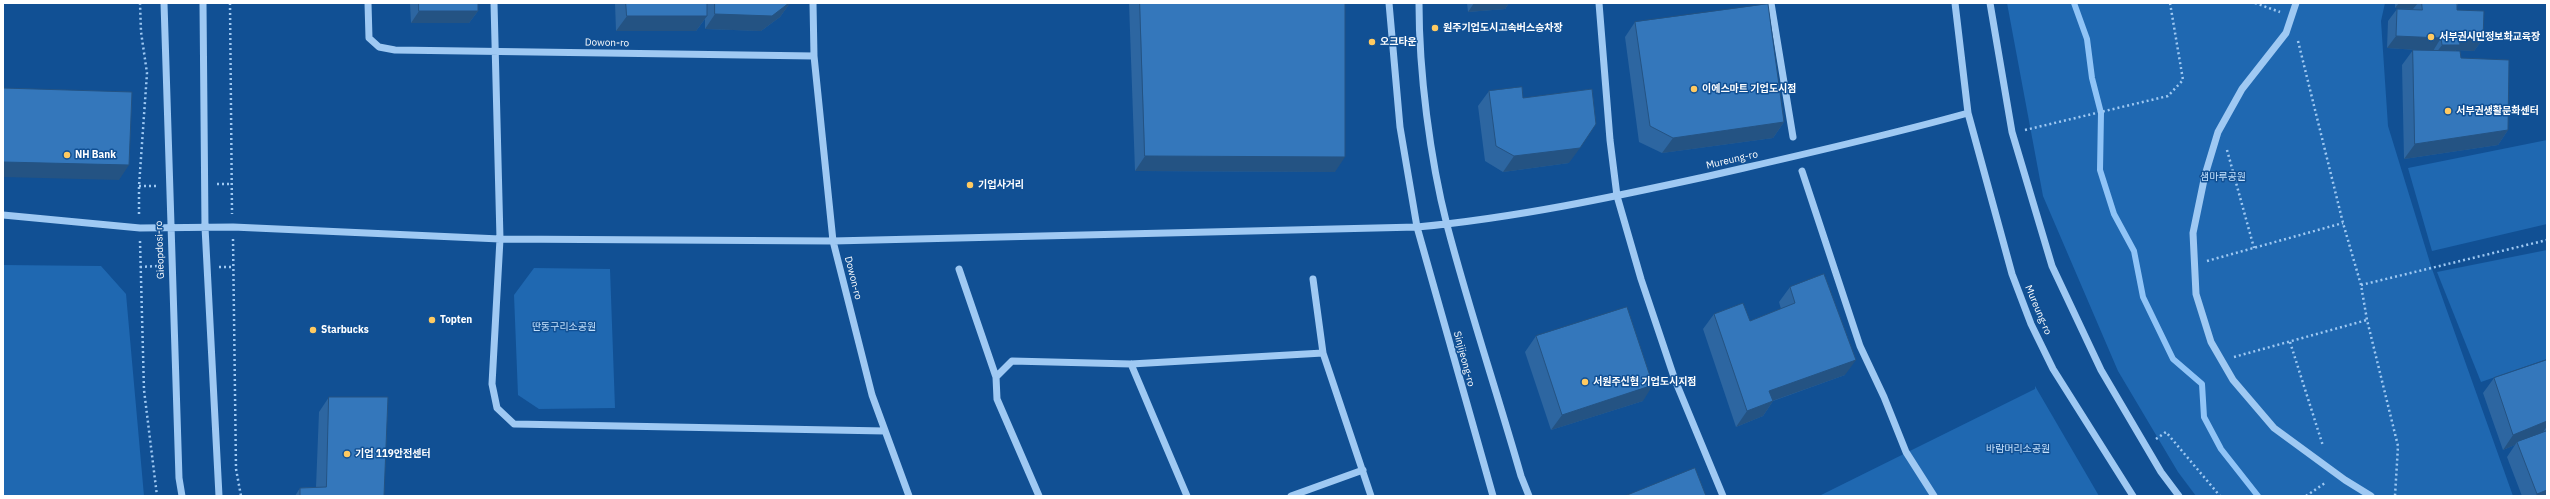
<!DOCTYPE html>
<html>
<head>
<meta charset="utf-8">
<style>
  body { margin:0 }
  #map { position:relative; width:2550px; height:499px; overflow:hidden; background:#115094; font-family:"IBM Plex Sans",sans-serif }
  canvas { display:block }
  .frame { position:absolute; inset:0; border:4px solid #fff; pointer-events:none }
</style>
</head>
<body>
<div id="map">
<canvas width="2550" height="499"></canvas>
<div class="frame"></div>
</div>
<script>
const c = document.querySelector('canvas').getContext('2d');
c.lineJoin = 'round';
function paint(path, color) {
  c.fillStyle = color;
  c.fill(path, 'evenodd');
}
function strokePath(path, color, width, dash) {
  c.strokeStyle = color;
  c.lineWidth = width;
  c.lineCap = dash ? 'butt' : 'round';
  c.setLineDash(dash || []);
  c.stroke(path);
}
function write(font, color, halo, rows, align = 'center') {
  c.font = font + ' "IBM Plex Sans","Noto Sans KR",sans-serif';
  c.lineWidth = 3;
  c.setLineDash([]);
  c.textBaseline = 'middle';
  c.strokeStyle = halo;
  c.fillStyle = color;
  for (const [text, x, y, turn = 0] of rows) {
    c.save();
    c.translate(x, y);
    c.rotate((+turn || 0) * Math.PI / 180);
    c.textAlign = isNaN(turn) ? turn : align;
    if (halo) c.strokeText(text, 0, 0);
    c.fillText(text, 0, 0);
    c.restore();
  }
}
paint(new Path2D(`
  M2007 3H2385L2381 21 2388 126 2431 266 2513 496H2196L2178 472 2118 371 2043 196Z
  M2547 140V224L2432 251 2408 168Z
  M2547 250V359L2481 382 2437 272Z
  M3 265 101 266 126 294 144 496H3Z
  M534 268 610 269 615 408 539 409 518 395 514 295Z
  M2035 386 2099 496H1819L2035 389Z`), '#1f68b1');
strokePath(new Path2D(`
  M2074 3 2087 39 2092 78 2101 113 2100 170 2114 214 2134 251 2143 297 2173 359 2202 384 2204 417 2221 449 2258 496`), '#90c4f7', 6);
strokePath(new Path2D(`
  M230 3 232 214
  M2255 3 2280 12
  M2298 41 2343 223 2361 285 2367 320 2398 446 2395 496
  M2025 130 2168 96 2183 80 2170 3
  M2227 150 2254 248
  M217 184H231
  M139 186H156
  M139 214V186L147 73 141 32 140 3
  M233 239 236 469 241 496
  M140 241 144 390 157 496
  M2207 261 2343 223
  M140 267 158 266
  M219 267H233
  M2361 285 2547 240
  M2290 342 2323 446
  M2234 357 2367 320
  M2156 439 2166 432 2220 496
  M2306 496 2325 483`), '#9fc9f3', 2.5, [2, 3]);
strokePath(new Path2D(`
  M164 3 179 478 182 496
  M203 3 205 227 219 496
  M368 3 369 38 379 47 395 50 814 56
  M494 3 500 239 492 384 497 408 514 424 885 431
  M813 3 814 56 833 241 872 395 909 496
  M1389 3 1400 127 1417 227 1493 496
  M1419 3C1419 72 1430 159 1447 225 1469 309 1497 392 1521 476L1529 496
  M1599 3 1610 140 1617 196 1641 279 1675 380 1723 496
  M1771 3 1793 137
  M1955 3 1968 113 2012 274 2031 324 2053 369 2133 496
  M1990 3 2012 132 2052 266 2101 370 2161 472 2179 496
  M2296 3 2286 33 2242 89 2218 132 2205 175 2193 233 2196 294 2211 342 2233 380 2274 428 2345 480 2371 496
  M1802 171 1860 346 1884 397 1906 452 1934 496
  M3 215 140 228 233 227 500 239 833 241 1417 227C1515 218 1613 197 1709 176 1796 156 1882 137 1968 113
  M959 269 996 377
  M1313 279 1323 353 1371 496
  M1131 364 1187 496
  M1039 496 997 399 996 377 1012 361 1131 364 1323 353
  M1291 496 1363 470`), '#9fc9f3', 7);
paint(new Path2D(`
  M410 3H478V11L469 23H411Z
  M615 3H790L780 17 761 31 705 29V19L696 31H616Z
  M1129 3H1345L1335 172 1135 171Z
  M1467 3H1509L1505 9 1468 12Z
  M2395 3H2459L2457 6V10L2483 39 2474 51 2456 50V51L2508 130 2498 145 2404 159 2402 65 2413 50 2433 51 2387 48 2388 21 2397 9H2413L2395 8Z
  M1635 22 1784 122 1773 138 1662 153 1639 142 1625 37Z
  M1489 91 1523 98 1569 163 1503 172 1485 161 1478 106Z
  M1790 287 1845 375 1773 401 1763 416 1736 427 1703 329 1714 314 1750 321 1781 309 1779 302Z
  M1536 336 1643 401 1551 430 1525 352Z
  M2547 360V496H2522L2507 457 2515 445 2503 450 2483 393 2494 378Z
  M329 397 384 496H295L300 488 316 487 319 412Z`), '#2d66a1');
paint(new Path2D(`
  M790 3 780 17 761 31 705 29 715 14Z
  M1474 3H1509L1505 9 1468 12Z
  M2399 3H2418L2413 9 2395 8Z
  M419 11H478L469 23H411Z
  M627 16H707L696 31H616Z
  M2396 36 2441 38 2433 51 2387 48Z
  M2459 38 2483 39 2474 51 2456 50 2451 57H2433L2442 45Z
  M1784 122 1773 138 1662 153 1673 138Z
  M2508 130 2498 145 2404 159 2415 144Z
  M1580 148 1569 163 1503 172 1514 156Z
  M1145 156 1345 157 1335 172 1135 171Z
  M3 162 129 165 119 180 3 177Z
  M1856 360 1845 375 1758 406 1769 391Z
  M1653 385 1643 401 1551 430 1562 415Z
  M1773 401 1763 416 1736 427 1747 411Z
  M2547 421V426L2542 434 2517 442 2515 445 2503 450 2513 435Z
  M2547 490V496H2535L2537 494Z`), '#245383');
const building = new Path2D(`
  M419 3H478V11H419Z
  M626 3H707V16H627Z
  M715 3H789L772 16 715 14Z
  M1140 3H1345V157L1145 156Z
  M2422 3H2457V10L2484 11 2483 39 2459 38 2460 45H2442L2441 38 2396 36 2397 9 2422 10Z
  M1768 4 1784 122 1673 138 1650 126 1635 22Z
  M2413 50 2460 51 2461 58 2509 60 2508 130 2415 144Z
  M1522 87 1523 98 1592 89 1596 124 1580 148 1514 156 1496 146 1489 91Z
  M3 88 132 92 129 165 3 162Z
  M1824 274 1856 360 1769 391 1773 401 1747 411 1714 314 1743 303 1750 321 1795 303 1790 287Z
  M1627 307 1653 385 1562 415 1536 336Z
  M2547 360V421L2513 435 2494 378Z
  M329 397H388L384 496H300V488L326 487Z
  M2547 431V490L2537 494 2517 442Z
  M1695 468 1706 496H1625Z`);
paint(building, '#3477bb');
strokePath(building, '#245383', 1);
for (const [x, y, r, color] of [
  [1435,28,4,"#ffca61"],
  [2431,37,4,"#ffca61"],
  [1372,42,4,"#ffca61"],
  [1694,89,4,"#ffca61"],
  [2448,111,4,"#ffca61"],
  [67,155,4,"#ffca61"],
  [970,185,4,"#ffca61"],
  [432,320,4,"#ffca61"],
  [313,330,4,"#ffca61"],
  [1585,382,4,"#ffca61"],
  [347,454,4,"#ffca61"]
]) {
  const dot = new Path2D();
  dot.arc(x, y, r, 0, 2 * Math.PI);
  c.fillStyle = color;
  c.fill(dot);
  strokePath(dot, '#115094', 1.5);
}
write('bold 10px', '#fff', '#115094', [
  ["원주기업도시고속버스승차장",1443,28],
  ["서부권시민정보화교육장",2439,37],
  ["오크타운",1380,42],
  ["이에스마트 기업도시점",1702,89],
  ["서부권생활문화센터",2456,111],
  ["NH Bank",75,155],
  ["기업사거리",978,185],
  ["Topten",440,320],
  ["Starbucks",321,330],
  ["서원주신협 기업도시지점",1593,382],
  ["기업 119안전센터",355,454]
], 'left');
write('10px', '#fff', '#115094', [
  ["Dowon-ro",607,43,1],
  ["Mureung-ro",1732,160,-13],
  ["Gieopdosi-ro",160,250,-92],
  ["Dowon-ro",853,278,76],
  ["Mureung-ro",2038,310,67],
  ["Sinjijeong-ro",1464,359,75]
]);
write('10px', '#c6e2fd', '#115094', [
  ["샘마루공원",2223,177],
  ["딴동구리소공원",564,327],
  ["바람머리소공원",2018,449]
]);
</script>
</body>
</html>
